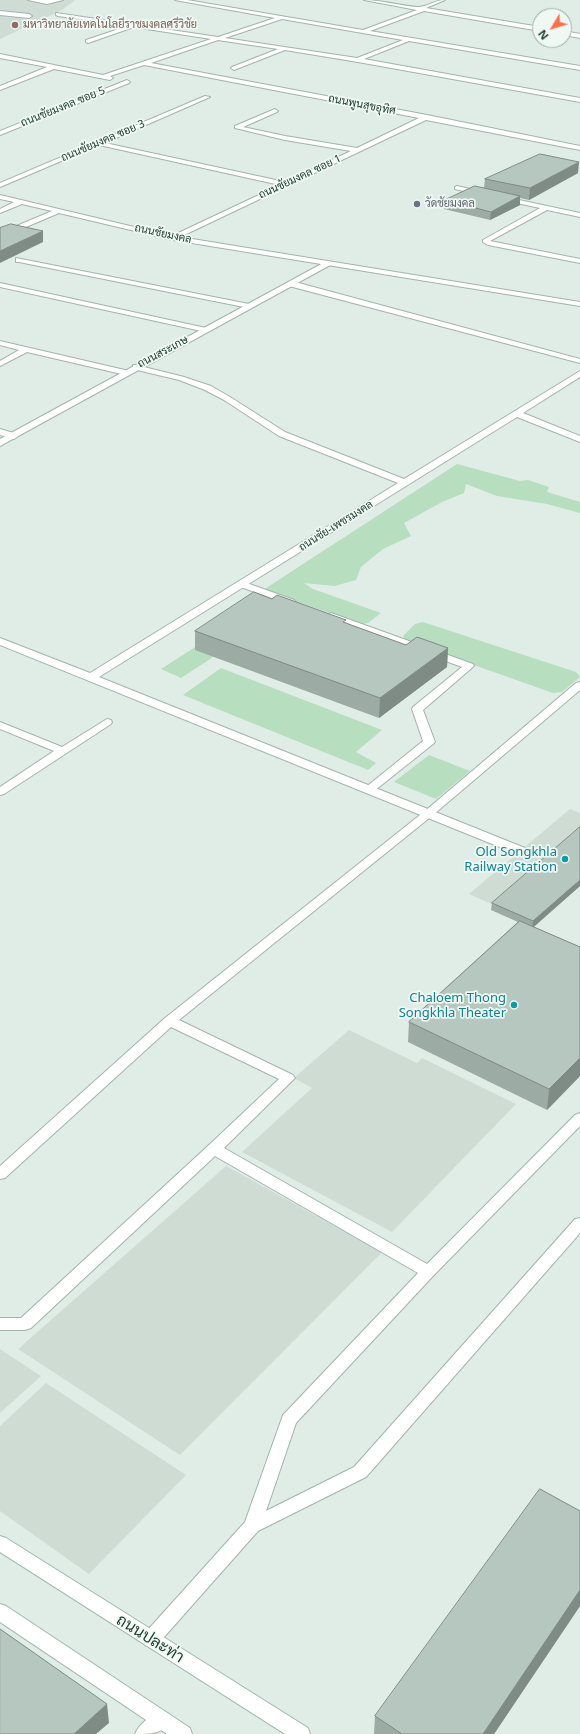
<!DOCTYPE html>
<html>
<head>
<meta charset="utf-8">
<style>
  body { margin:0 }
  #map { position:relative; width:580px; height:1734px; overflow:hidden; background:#e0ece6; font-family:"Noto Sans",sans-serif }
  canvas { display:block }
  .north { position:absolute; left:532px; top:8px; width:40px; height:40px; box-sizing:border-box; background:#f0f8f4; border:1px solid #9cada7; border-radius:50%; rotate:232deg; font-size:11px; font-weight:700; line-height:16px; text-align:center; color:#1f3d33 }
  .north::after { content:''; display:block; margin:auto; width:14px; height:18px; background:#fb6f4e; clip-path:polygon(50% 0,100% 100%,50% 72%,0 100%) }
</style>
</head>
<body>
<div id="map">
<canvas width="580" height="1734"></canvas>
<div class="north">N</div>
</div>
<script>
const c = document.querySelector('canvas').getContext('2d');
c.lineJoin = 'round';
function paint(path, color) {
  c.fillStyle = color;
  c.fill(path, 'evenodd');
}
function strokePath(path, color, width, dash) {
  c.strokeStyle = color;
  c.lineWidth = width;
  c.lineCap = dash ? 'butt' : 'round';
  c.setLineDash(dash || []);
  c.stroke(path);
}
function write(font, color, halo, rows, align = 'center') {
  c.font = font + ' "Noto Sans",Sarabun,sans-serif';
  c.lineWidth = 3.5;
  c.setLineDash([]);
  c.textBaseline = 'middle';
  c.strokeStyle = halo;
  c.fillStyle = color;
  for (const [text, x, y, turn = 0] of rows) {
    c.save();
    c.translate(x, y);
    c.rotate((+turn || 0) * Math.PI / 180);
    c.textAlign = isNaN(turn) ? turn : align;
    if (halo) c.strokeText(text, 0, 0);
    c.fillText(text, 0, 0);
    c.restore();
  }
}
paint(new Path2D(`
  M0 0H75L62 10 0 39Z
  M570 809 580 813V833L496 906 469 894Z
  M349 1030 417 1063 422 1058 516 1104 392 1232 242 1152 312 1088 294 1078Z
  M226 1166 382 1252 180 1455 18 1349Z
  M0 1349 41 1376 0 1413Z
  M46 1383 186 1475 89 1574 0 1511V1426Z`), '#cedcd4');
paint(new Path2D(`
  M457 464 520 481 528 480 549 487 547 492 580 502V513L547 504 497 496 466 484 464 493 442 502 404 523 411 536 383 549 361 567 356 580 335 586 304 583 313 589 381 613 368 623 362 624 263 590Z
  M267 601 221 652 181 678 161 669Z
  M423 622 576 672 580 677 562 692 553 693 406 641 403 636 415 624Z
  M221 668 382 730 356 752 376 763 368 770 183 695Z
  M429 755 470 771 436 799 394 782Z`), '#b7dfbf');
const service = new Path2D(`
  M457 186 483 192 484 193 481 195 455 189V187Z
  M505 197 580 213V217L547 210 490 241 580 259V263L488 245 483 242V240L540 208 503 200V198Z
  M241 581 294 600 296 602 291 605 288 604 238 586 236 584Z
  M331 613 473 664 474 666 423 710 435 742 433 744 374 791H366L364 789 366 787 423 741 412 709 413 707 462 667 327 618 326 616Z
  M580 682V690L433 815 179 1020 293 1075 295 1078 224 1148 427 1264 575 1115 580 1113V1126L433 1276 296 1423 266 1511 354 1467 575 1219 580 1218V1233L366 1477 258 1531 157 1645 151 1647 145 1645 142 1639 145 1633 245 1522 283 1415 418 1273 215 1156 31 1328 25 1330H0V1318H21L209 1145 279 1079 171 1027 5 1178 0 1179V1166L165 1018 425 811 576 683Z
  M107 719 111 720 112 722 111 724 4 794 0 795V787L54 751 0 729V722L62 747Z`);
const minor = new Path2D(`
  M28 0H63L47 4Z
  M175 0H187L363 30 417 10 364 0C382 0 400 6 418 7 427 7 435 0 445 0L426 8 540 27V31L424 11 370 31 580 66V70L409 41 364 59 580 98V102L358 62 285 50 234 70 231 68 232 67 278 49 218 40 151 63 427 115 580 146V150L426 120 180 237 580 302V306L173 240 59 213 0 238V233L52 211 22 204 0 213V209L14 202 0 199V195L172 236 280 185 99 145 0 187V183L205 96 210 97 105 143 285 182 351 151 285 140 235 128V126L275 109 278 111 277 112 243 127 285 136 357 148 419 118 144 65 110 76 113 78 110 80 54 69 0 90V86L47 67 0 58V54L103 75 211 39 134 27 88 43 86 42V40L128 26 58 16 56 15V13L218 37 275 18ZM282 19 403 40 357 58 225 38Z
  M0 11 29 14 32 16 29 18 0 15Z
  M564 31 580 34V38L564 35Z
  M127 80 130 82 129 83 0 135V131Z
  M16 258 249 304 253 306 249 308 19 262H16Z
  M289 282H295L580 359V363L289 286Z
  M0 283 206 328 210 330 206 332 0 287Z
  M0 341 129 371 130 373 126 375 27 352 0 366V361L19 350 0 345Z
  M133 365H136L184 377 211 386 230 397 285 432 404 479 580 371V377L523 413 580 436V442L517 417 99 677 525 848 527 851 525 854H517L0 645V638L90 673 398 483 279 436 224 400 205 390 179 380 133 369Z
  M0 429 17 434 18 436 14 439 0 435Z
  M162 1711 169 1714 171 1720C164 1734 151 1734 135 1734 139 1724 151 1715 162 1711Z`);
const tertiary = new Path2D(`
  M325 262H331L332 264 0 446V439Z`);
const secondary = new Path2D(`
  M0 1536 6 1538 308 1728 310 1734H285L0 1552Z
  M0 1604 6 1606 190 1728 192 1734H167L0 1622Z`);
strokePath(service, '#a2b4ad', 2);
strokePath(minor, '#a2b4ad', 2);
strokePath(tertiary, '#a2b4ad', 2);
strokePath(secondary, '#9db8ad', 2);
paint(service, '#fff');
paint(minor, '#fff');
paint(tertiary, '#fff');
paint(secondary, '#fff');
paint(new Path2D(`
  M578 173 529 200 520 198V205L490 220 444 209 445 200 484 188 485 179Z
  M272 599 346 623 406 645 448 648 447 667 379 718 195 650V631Z
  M580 886 534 927 580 947V1076L547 1110 408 1042 409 1022 518 922 491 910 492 903Z
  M580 1511V1606L494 1734H374L375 1716Z`), '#9caba3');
paint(new Path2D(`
  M579 162 578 173 529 200 530 188Z
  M520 196V205L490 220 491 212Z
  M43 231V242L0 263V251Z
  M448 648 447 667 379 718 380 698Z
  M580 880V886L532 928 533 921Z
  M580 1058V1076L547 1110 549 1089Z
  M580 1590V1606L494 1734H483Z
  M107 1704 109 1723 96 1734H74Z`), '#7f8b85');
const building = new Path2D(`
  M540 154 579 162 530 188 485 179Z
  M475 186 520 196 491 212 445 200Z
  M11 224 43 231 0 251V228Z
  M254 592 272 599 277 595 346 620 343 622 406 645 417 637 448 648 380 698 195 631Z
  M580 827V880L533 921 492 903Z
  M520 921 580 947V1058L549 1089 409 1022Z
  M540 1489 580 1511V1590L483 1734H402L375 1716Z
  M0 1629 107 1704 74 1734H0Z`);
paint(building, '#b5c7be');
strokePath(building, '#7f8b85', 1);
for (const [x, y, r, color] of [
  [15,25,4,"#8d6e63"],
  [417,204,4,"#6b7280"],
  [565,859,4,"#0f9aa8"],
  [514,1005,4,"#0f9aa8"]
]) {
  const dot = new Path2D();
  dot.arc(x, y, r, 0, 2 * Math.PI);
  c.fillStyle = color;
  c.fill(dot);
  strokePath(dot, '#f0f8f4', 1.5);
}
write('11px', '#785e54', '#f0f8f4', [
  ["มหาวิทยาลัยเทคโนโลยีราชมงคลศรีวิชัย",23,25]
], 'left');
write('11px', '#1f3d33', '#f0f8f4', [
  ["ถนนพูนสุขอุทิศ",362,105,11],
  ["ถนนชัยมงคล ซอย 5",63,107,-22],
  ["ถนนชัยมงคล ซอย 3",103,141,-23],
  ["ถนนชัยมงคล ซอย 1",300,177,-25],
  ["ถนนชัยมงคล",163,234,12],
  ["ถนนสระเกษ",163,352,-28],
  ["ถนนชัย-เพชรมงคล",336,526,-32]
]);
write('11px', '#5b616d', '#f0f8f4', [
  ["วัดชัยมงคล",425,204]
], 'left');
write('13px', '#0d838f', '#f0f8f4', [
  ["Old Songkhla",557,852],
  ["Railway Station",557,867],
  ["Chaloem Thong",506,998],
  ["Songkhla Theater",506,1013]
], 'right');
write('16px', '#1f3d33', '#f0f8f4', [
  ["ถนนปละท่า",150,1639,32]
]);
</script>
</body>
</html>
